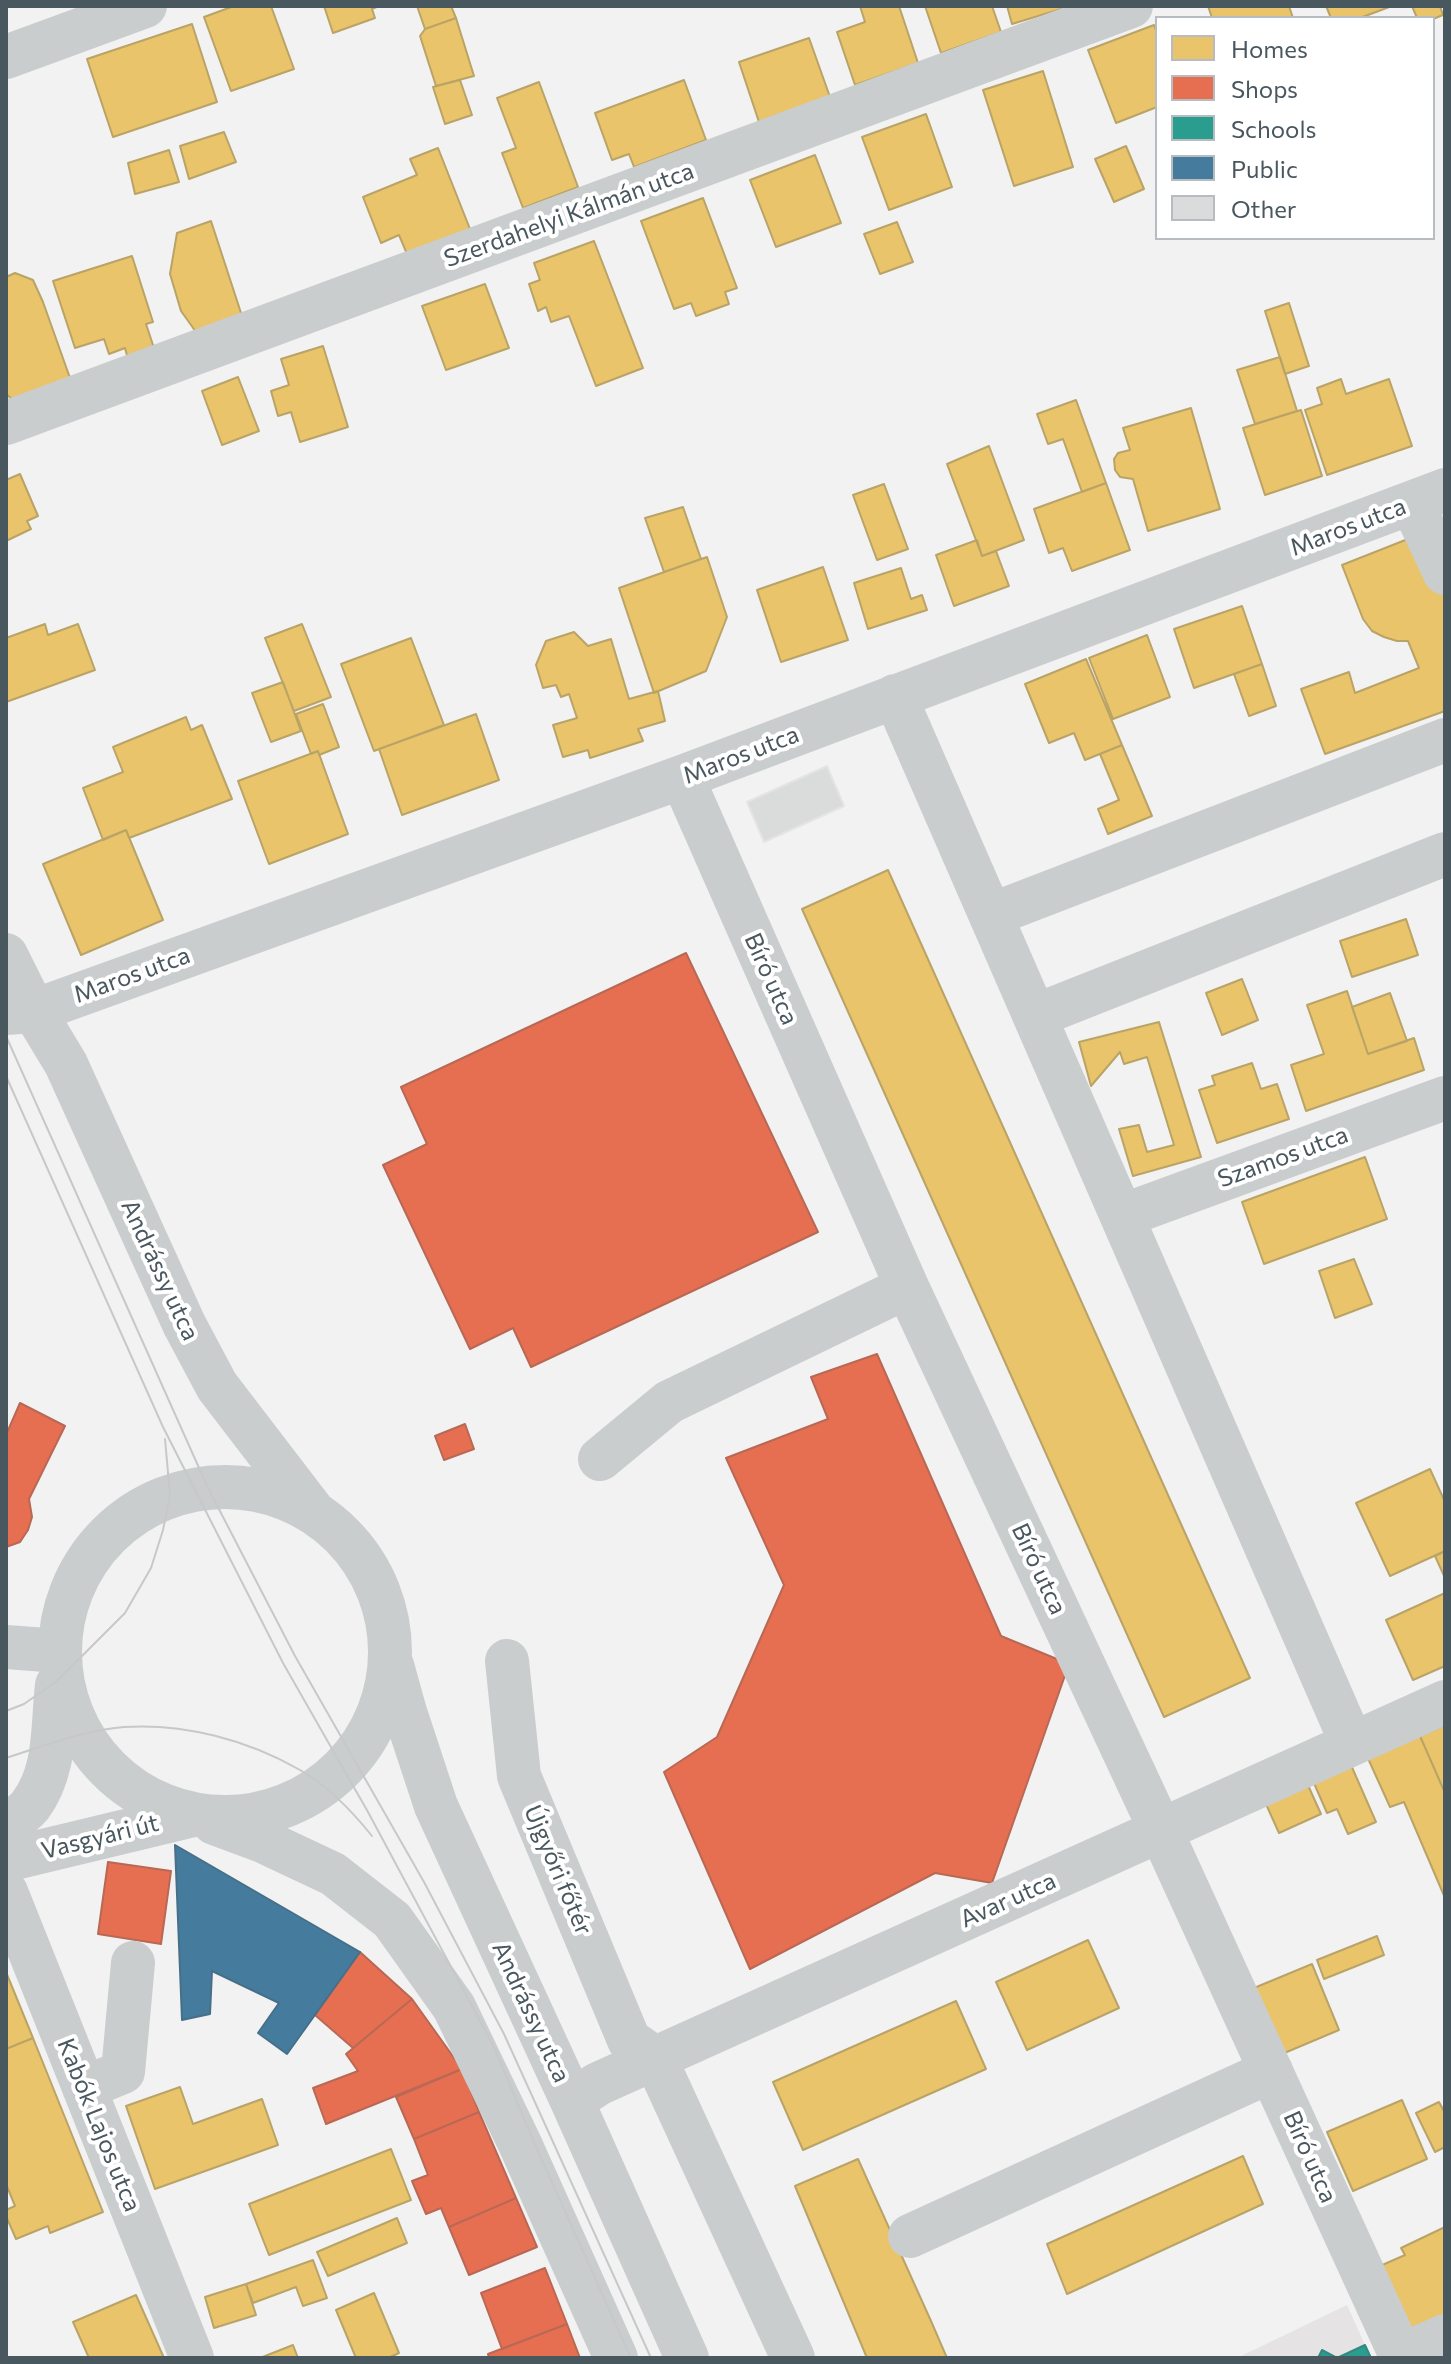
<!DOCTYPE html>
<html>
<head>
<meta charset="utf-8">
<style>
  body { margin:0 }
  #map { position:relative; width:1451px; height:2364px; overflow:hidden; background:#f3f2f2; font-family:Commissioner,sans-serif }
  canvas { display:block }
  .frame { position:absolute; inset:0; border:8px solid #49575f; pointer-events:none }
  .legend { position:absolute; left:1155px; top:16px; width:280px; height:224px; box-sizing:border-box; background:#fff; border:2px solid #b6bcbf; margin:0; padding:10px 14px; list-style:none; font-size:24px; color:#49575f }
  .legend li { display:flex; align-items:center; gap:16px; height:40px }
  .legend b { width:40px; border:2px solid #b6bcbf }
</style>
</head>
<body>
<div id="map">
<canvas width="1451" height="2364"></canvas>
<div class="frame"></div>
<ul class="legend">
<li><b style="height:22px;background:#e9c46a"></b>Homes</li>
<li><b style="height:22px;background:#e76f51"></b>Shops</li>
<li><b style="height:22px;background:#2a9d8f"></b>Schools</li>
<li><b style="height:22px;background:#457b9d"></b>Public</li>
<li><b style="height:22px;background:#dadbdb"></b>Other</li>
</ul>
</div>
<script>
const c = document.querySelector('canvas').getContext('2d');
c.lineJoin = 'round';
function paint(path, color) {
  c.fillStyle = color;
  c.fill(path, 'evenodd');
}
function strokePath(path, color, width, dash) {
  c.strokeStyle = color;
  c.lineWidth = width;
  c.lineCap = dash ? 'butt' : 'round';
  c.setLineDash(dash || []);
  c.stroke(path);
}
function write(font, color, halo, rows, align = 'center') {
  c.font = font + ' Commissioner,sans-serif';
  c.lineWidth = 8;
  c.setLineDash([]);
  c.textBaseline = 'middle';
  c.strokeStyle = halo;
  c.fillStyle = color;
  for (const [text, x, y, turn = 0] of rows) {
    c.save();
    c.translate(x, y);
    c.rotate((+turn || 0) * Math.PI / 180);
    c.textAlign = isNaN(turn) ? turn : align;
    if (halo) c.strokeText(text, 0, 0);
    c.fillText(text, 0, 0);
    c.restore();
  }
}
paint(new Path2D(`
  M1347 2305 1371 2358H1237Z`), '#e5e3e4');
const homes = new Path2D(`
  M234 6H271L294 69 231 91 204 17Z
  M324 6H379L372 9 375 18 333 33Z
  M417 6H451L456 18 425 29Z
  M860 6H899L918 63 855 85 837 32 865 22Z
  M925 6H992L1001 32 941 53Z
  M1007 6H1071L1012 24Z
  M1208 6H1289L1293 18H1212Z
  M1326 6H1392L1360 18H1331Z
  M1412 6H1440L1443 15 1433 19 1417 18Z
  M456 18 474 76 436 86 420 36 425 29Z
  M192 24 217 102 113 137 87 59Z
  M1154 25 1157 33V107L1116 123 1088 50Z
  M809 38 830 97 759 122 739 62Z
  M1043 71 1073 167 1014 186 983 90Z
  M460 80 472 115 445 124 433 87Z
  M684 80 706 140 634 167 629 154 612 160 595 113Z
  M539 82 578 187 523 208 502 153 516 148 497 98Z
  M926 114 952 187 889 210 862 137Z
  M224 132 236 162 189 179 180 146Z
  M1126 146 1144 189 1114 202 1095 159Z
  M438 148 470 229 407 254 399 235 381 243 363 197 417 175 410 159Z
  M169 150 179 182 135 194 128 163Z
  M815 155 841 223 776 247 750 180Z
  M703 198 737 288 725 292 729 304 696 316 691 303 674 309 641 221Z
  M211 221 242 316 196 332 181 311 170 274 177 233Z
  M897 222 913 262 880 274 864 234Z
  M594 241 643 368 596 386 569 316 551 322 546 307 538 311 529 284 540 280 534 263Z
  M132 256 153 322 146 324 155 351 128 359 125 348 109 354 104 339 75 348 53 281Z
  M15 273 33 280 43 302 70 378 12 399 6 394V277Z
  M485 284 509 348 446 370 422 306Z
  M1289 303 1309 366 1285 374 1265 311Z
  M323 346 348 427 300 442 291 412 278 416 271 391 289 385 281 359Z
  M1280 357 1297 411 1255 424 1237 370Z
  M238 377 259 431 222 445 202 391Z
  M1341 379 1346 394 1389 379 1412 446 1327 475 1305 410 1322 404 1317 388Z
  M1076 400 1106 483 1082 492 1063 439 1048 444 1037 414Z
  M1191 408 1220 509 1148 531 1133 479 1120 477 1115 470 1114 459 1118 453 1130 450 1123 428Z
  M1301 410 1322 476 1265 495 1243 428Z
  M989 446 1024 540 982 556 947 464Z
  M20 474 38 516 27 521 31 529 6 541V480Z
  M1106 483 1130 550 1072 571 1063 548 1049 553 1034 509Z
  M884 484 908 549 877 560 853 495Z
  M683 507 701 559 664 572 645 518Z
  M1418 535 1445 595V711L1325 754 1301 689 1349 672 1355 693 1419 668 1408 641H1397L1384 637 1372 631 1363 619 1342 565Z
  M977 540 982 556 996 551 1009 586 954 606 936 555Z
  M707 557 727 617 706 671 654 693 619 588Z
  M823 567 848 640 781 662 757 590Z
  M901 568 911 599 922 595 927 610 868 629 854 583Z
  M1242 606 1262 664 1194 688 1174 629Z
  M45 624 48 635 78 624 95 670 6 702V638Z
  M302 624 331 697 294 711 265 638Z
  M574 632 588 646 611 639 629 699 658 691 665 721 638 729 643 741 590 758 588 750 563 757 553 725 577 718 569 694 561 697 556 685 543 688 536 665 546 641Z
  M1147 635 1170 697 1113 719 1089 658Z
  M411 638 444 725 374 751 341 664Z
  M1086 659 1122 745 1085 760 1074 733 1049 743 1025 684Z
  M1262 664 1276 706 1249 716 1234 674Z
  M283 682 301 731 271 742 252 693Z
  M323 704 339 747 319 755 318 751 311 754 296 714Z
  M476 714 499 780 402 815 379 749Z
  M186 717 191 730 202 725 232 799 129 838 126 830 103 840 83 788 123 772 113 747Z
  M1122 745 1152 816 1108 834 1098 809 1119 800 1100 754Z
  M318 751 348 834 269 864 238 781Z
  M126 830 163 920 81 955 43 864Z
  M888 870 1250 1678 1164 1717 802 909Z
  M1406 919 1418 955 1352 977 1340 941Z
  M1242 979 1258 1020 1222 1035 1206 993Z
  M1347 991 1368 1054 1414 1038 1424 1070 1306 1111 1291 1065 1324 1054 1307 1005Z
  M1390 993 1407 1041 1368 1054 1352 1007Z
  M1159 1022 1201 1157 1133 1176 1119 1129 1139 1125 1147 1152 1174 1145 1147 1057 1124 1064 1120 1052 1091 1086 1079 1042Z
  M1252 1063 1261 1089 1277 1084 1289 1119 1217 1143 1199 1090 1215 1085 1212 1076Z
  M1365 1157 1387 1219 1264 1264 1242 1202Z
  M1354 1259 1372 1304 1335 1318 1319 1271Z
  M1430 1469 1445 1502V1551L1390 1576 1356 1503Z
  M1445 1551V1578L1435 1556Z
  M1445 1593V1666L1413 1680 1386 1620Z
  M1445 1725V1793L1420 1736Z
  M1420 1736 1445 1793V1898L1404 1802 1390 1807 1366 1754Z
  M1351 1765 1376 1822 1348 1834 1337 1809 1327 1813 1313 1781Z
  M1307 1783 1321 1814 1279 1833 1265 1802Z
  M1377 1936 1384 1955 1324 1979 1317 1960Z
  M1088 1940 1119 2008 1027 2050 996 1982Z
  M1312 1964 1339 2030 1282 2054 1254 1988Z
  M6 1972 33 2038 6 2049Z
  M956 2001 986 2069 803 2150 773 2082Z
  M33 2038 103 2212 50 2233 48 2226 16 2239 6 2216V2210L15 2206 6 2184V2049Z
  M180 2087 193 2124 262 2099 278 2145 155 2189 126 2106Z
  M1402 2100 1427 2159 1353 2191 1327 2132Z
  M1439 2102 1445 2113V2147L1435 2152 1416 2113Z
  M391 2149 411 2200 269 2255 249 2204Z
  M1243 2156 1263 2204 1067 2294 1047 2244Z
  M858 2159 931 2321 947 2358H867L795 2186Z
  M397 2218 407 2243 328 2276 317 2252Z
  M1445 2227V2319L1413 2334 1380 2266 1405 2255 1401 2248Z
  M313 2260 327 2298 303 2306 296 2287 253 2303 246 2284Z
  M246 2284 256 2315 214 2328 205 2297Z
  M374 2293 399 2353 388 2358H356L336 2310Z
  M136 2295 164 2358H89L73 2322Z
  M293 2345 298 2358H260Z`);
paint(homes, '#e9c46a');
strokePath(homes, '#b9a367', 2);
const shops = new Path2D(`
  M686 953 818 1232 531 1367 513 1328 470 1349 383 1165 427 1144 401 1087Z
  M877 1354 1001 1636 1069 1664 992 1883 935 1873 750 1969 664 1772 717 1737 784 1585 726 1458 828 1419 811 1377Z
  M20 1403 65 1426 29 1499 32 1517 28 1530 20 1542 6 1547V1435Z
  M465 1424 474 1449 444 1460 435 1436Z
  M108 1862 171 1871 161 1944 98 1934Z
  M360 1952 412 1999 353 2048 315 2015Z
  M412 1999 462 2069 326 2124 313 2088 358 2071 346 2054Z
  M462 2069 479 2112 414 2139 396 2097Z
  M479 2112 516 2198 449 2227 441 2208 426 2214 412 2181 428 2175 414 2139Z
  M516 2198 537 2247 469 2275 449 2227Z
  M545 2268 567 2324 502 2349 481 2293Z
  M567 2324 580 2358H489L488 2354Z`);
paint(shops, '#e76f51');
strokePath(shops, '#b86855', 2);
const schools = new Path2D(`
  M1365 2345 1371 2358H1318L1322 2350 1337 2358Z`);
paint(schools, '#2a9d8f');
strokePath(schools, '#338881', 2);
const public = new Path2D(`
  M175 1845 360 1952 287 2054 258 2033 279 2003 212 1971 210 2014 182 2020Z`);
paint(public, '#457b9d');
strokePath(public, '#46708a', 2);
const building = new Path2D(`
  M827 766 844 806 764 842 747 802Z`);
paint(building, '#dadbdb');
strokePath(building, '#e4e4e5', 2);
strokePath(new Path2D(`
  M6 57 145 6
  M6 423 1131 6
  M1412 503 1445 573
  M895 696 1352 1744
  M682 777 907 1287 1161 1831 1402 2358
  M991 915 1445 740
  M6 955 34 1011 66 1064 184 1324 217 1386 312 1510
  M6 1013 34 1011 682 777 1445 490
  M1035 1016 1445 854
  M1122 1216 1445 1098
  M600 1459 669 1402 907 1287
  M60 1652a165 165 0 1 1 330 0a165 165 0 1 1-330 0Z
  M6 1647 60 1651
  M507 1661 519 1776 629 2040 655 2058 793 2358
  M392 1665 405 1712 436 1806 572 2101 687 2358
  M214 1823 265 1842 333 1874 392 1920 454 2007 520 2144 616 2358
  M6 1826C14 1820 24 1813 30 1806 57 1770 52 1727 57 1685
  M6 1860 193 1815
  M6 1892 192 2358
  M84 2088 123 2072 133 1963
  M572 2101 598 2084 1445 1702
  M910 2236 1271 2071
  M1400 2356 1445 2336`), '#cacdce', 44);
strokePath(new Path2D(`
  M6 1036 208 1488 295 1656 424 1882 504 2034 651 2358
  M6 1076 163 1427 283 1663 368 1812 494 2047 533 2140 631 2358
  M6 1711 24 1704 57 1681 125 1613 151 1568 163 1530 170 1495 165 1439
  M6 1758C44 1746 84 1730 124 1727 184 1723 248 1740 300 1770 328 1786 352 1811 372 1836`), '#c6c8c9', 2);
write('24px', '#49575f', '#fff', [
  ["Szerdahelyi Kálmán utca",569,215,-20],
  ["Maros utca",1348,527,-21],
  ["Maros utca",741,755,-21],
  ["Maros utca",132,975,-20],
  ["Bíró utca",771,979,66],
  ["Szamos utca",1283,1157,-20],
  ["Andrássy utca",160,1270,65],
  ["Bíró utca",1039,1569,65],
  ["Vasgyári út",100,1837,-14],
  ["Újgyőri főtér",558,1870,67],
  ["Avar utca",1008,1900,-24],
  ["Andrássy utca",531,2012,65],
  ["Kabók Lajos utca",99,2125,68],
  ["Bíró utca",1310,2157,66]
]);
</script>
</body>
</html>
